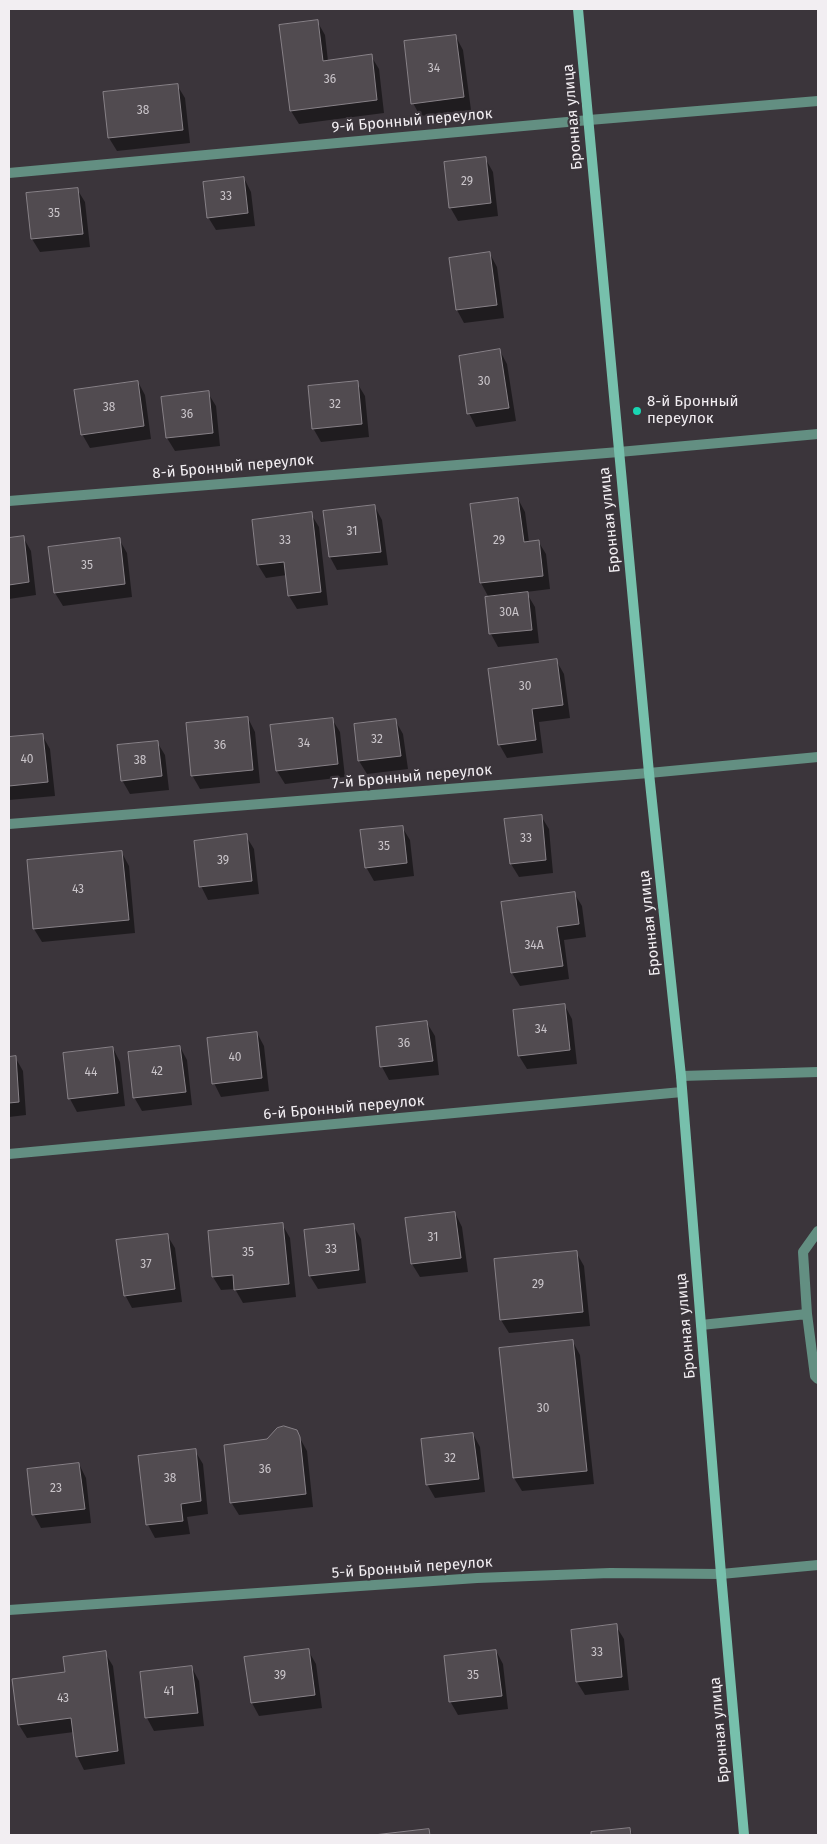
<!DOCTYPE html>
<html>
<head>
<meta charset="utf-8">
<style>
  body { margin:0 }
  #map { position:relative; width:827px; height:1844px; overflow:hidden; background:#3b353b; font-family:"Fira Sans",sans-serif }
  canvas { display:block }
  .frame { position:absolute; inset:0; border:10px solid #f2eef2; pointer-events:none }
</style>
</head>
<body>
<div id="map">
<canvas width="827" height="1844"></canvas>
<div class="frame"></div>
</div>
<script>
const c = document.querySelector('canvas').getContext('2d');
c.lineJoin = 'round';
function paint(path, color) {
  c.fillStyle = color;
  c.fill(path, 'evenodd');
}
function strokePath(path, color, width, dash) {
  c.strokeStyle = color;
  c.lineWidth = width;
  c.lineCap = dash ? 'butt' : 'round';
  c.setLineDash(dash || []);
  c.stroke(path);
}
function write(font, color, halo, rows, align = 'center') {
  c.font = font + ' "Fira Sans",sans-serif';
  c.lineWidth = 4.5;
  c.setLineDash([]);
  c.textBaseline = 'middle';
  c.strokeStyle = halo;
  c.fillStyle = color;
  for (const [text, x, y, turn = 0] of rows) {
    c.save();
    c.translate(x, y);
    c.rotate((+turn || 0) * Math.PI / 180);
    c.textAlign = isNaN(turn) ? turn : align;
    if (halo) c.strokeText(text, 0, 0);
    c.fillText(text, 0, 0);
    c.restore();
  }
}
paint(new Path2D(`
  M317 21 325 35 328 61 371 56 379 69 384 113 299 124 291 111 280 26Z
  M456 37 463 50 471 110 420 116 413 103Z
  M177 85 185 98 190 143 117 151 109 138Z
  M485 158 493 172 498 216 458 221 450 207Z
  M244 178 251 192 255 226 216 230 208 217Z
  M77 189 85 202 90 247 40 252 32 239 27 195Z
  M490 254 497 267 504 318 464 323 457 310 450 259Z
  M500 351 507 364 516 421 476 427 469 413Z
  M138 382 145 395 151 439 90 448 82 434Z
  M357 383 365 396 369 437 321 442 313 428Z
  M208 393 216 406 220 446 175 451 167 438 163 398Z
  M518 499 525 512 529 542 538 541 546 554 550 589 526 592 535 607 539 643 498 647 491 634 489 598 481 583 471 505Z
  M375 507 382 520 388 565 337 570 330 557 325 512Z
  M311 514 319 527 328 605 297 609 289 596 287 575 266 578 258 565Z
  M23 537 31 551 36 595 9 599V539Z
  M119 539 127 553 132 597 63 606 55 593Z
  M556 660 564 674 570 718 539 722 543 753 507 758 499 744Z
  M248 718 255 732 260 783 200 789 192 775Z
  M332 719 340 732 345 777 285 784 277 771Z
  M395 720 403 734 408 769 367 774 359 761Z
  M42 735 50 749 55 796 9 800V738Z
  M157 742 165 755 169 790 130 794 122 780Z
  M541 816 549 829 553 873 519 877 511 864Z
  M402 827 410 840 414 876 374 881 366 867Z
  M246 836 254 849 259 894 208 900 201 886Z
  M122 853 129 866 135 933 42 942 34 929Z
  M574 893 582 906 586 937 564 940 569 979 520 986 512 973Z
  M565 1006 572 1019 577 1064 527 1069 519 1056Z
  M427 1023 435 1036 439 1075 389 1080 382 1067 377 1028Z
  M257 1033 264 1046 269 1091 221 1097 214 1083Z
  M180 1047 187 1060 192 1105 142 1111 134 1097Z
  M113 1048 120 1062 125 1106 77 1112 70 1099Z
  M15 1057 23 1071 26 1115 9 1117V1058Z
  M455 1213 462 1227 468 1272 420 1277 412 1264 407 1219Z
  M282 1224 290 1238 296 1297 243 1303 235 1289 221 1290 213 1277 209 1232Z
  M353 1225 361 1239 366 1283 318 1289 310 1276Z
  M167 1235 175 1248 182 1302 132 1308 125 1295Z
  M576 1252 584 1266 590 1326 509 1333 501 1320 495 1260Z
  M573 1342 580 1355 594 1484 522 1491 514 1478 501 1349Z
  M296 1431 307 1451 313 1507 239 1515 231 1502 268 1441Z
  M473 1434 480 1447 485 1492 435 1498 427 1484Z
  M195 1451 203 1464 208 1514 187 1517 190 1534 155 1538 148 1525 140 1457Z
  M79 1464 86 1478 91 1523 41 1528 34 1515Z
  M616 1626 624 1639 629 1690 585 1695 577 1682Z
  M308 1650 316 1664 322 1708 259 1716 252 1703Z
  M496 1651 503 1664 508 1709 458 1715 450 1701Z
  M105 1653 113 1666 125 1764 84 1770 77 1756 74 1732 27 1738 19 1725 66 1673Z
  M192 1668 199 1681 204 1726 154 1731 147 1718 142 1673Z
  M630 1829 633 1835H592V1833Z
  M429 1831 431 1835H386Z`), '#0007');
const building = new Path2D(`
  M318 20 323 61 372 54 377 100 290 111 279 25Z
  M456 35 464 97 411 104 404 41Z
  M178 84 183 130 108 138 103 92Z
  M486 157 491 203 449 208 444 162Z
  M244 177 248 213 207 218 203 182Z
  M78 188 83 234 31 239 26 193Z
  M490 252 497 305 456 310 449 258Z
  M500 349 509 408 467 414 459 356Z
  M138 381 144 426 81 435 74 390Z
  M358 381 362 424 312 429 308 386Z
  M209 391 213 433 166 438 161 397Z
  M518 498 524 542 539 540 543 576 480 583 470 504Z
  M375 505 381 552 329 557 323 511Z
  M312 512 321 592 288 596 284 562 257 565 252 520Z
  M24 536 29 582 9 585V538Z
  M120 538 125 584 54 593 48 547Z
  M528 592 532 630 489 634 485 597Z
  M557 659 563 705 532 709 536 740 498 745 488 669Z
  M248 717 253 770 191 776 186 723Z
  M333 718 338 764 276 771 270 725Z
  M396 719 401 756 358 761 354 724Z
  M43 734 48 782 9 786V737Z
  M158 741 162 776 121 781 117 745Z
  M542 815 546 860 510 864 504 819Z
  M403 826 407 863 365 868 360 830Z
  M247 834 252 881 199 887 194 841Z
  M122 851 129 920 33 929 27 860Z
  M575 892 579 924 557 927 563 966 511 973 501 902Z
  M565 1004 570 1050 518 1056 513 1010Z
  M427 1021 433 1061 380 1067 376 1027Z
  M257 1032 262 1078 212 1084 207 1038Z
  M180 1046 186 1092 133 1098 128 1052Z
  M113 1047 118 1093 68 1099 63 1053Z
  M16 1056 19 1102 9 1103V1057Z
  M455 1212 461 1258 411 1264 405 1218Z
  M283 1223 289 1284 234 1290 233 1275 212 1277 208 1231Z
  M354 1224 359 1270 309 1276 304 1230Z
  M168 1234 175 1289 124 1296 116 1240Z
  M577 1251 583 1312 500 1320 494 1259Z
  M573 1340 587 1471 513 1478 499 1348Z
  M284 1426 297 1430 300 1437 306 1494 230 1503 224 1445 267 1439 277 1428Z
  M473 1433 479 1479 426 1485 421 1439Z
  M196 1449 201 1501 181 1504 183 1521 146 1525 138 1456Z
  M79 1463 85 1509 32 1515 27 1469Z
  M617 1624 622 1677 576 1682 571 1630Z
  M309 1649 315 1695 251 1703 244 1657Z
  M496 1650 502 1696 449 1702 444 1656Z
  M106 1651 118 1751 76 1757 71 1718 18 1725 12 1679 65 1672 63 1657Z
  M192 1666 198 1713 145 1718 140 1672Z
  M630 1828 631 1835H591V1832Z
  M429 1829 430 1835H374Z`);
paint(building, '#514b50');
strokePath(building, '#878187', 1);
strokePath(new Path2D(`
  M818 1231 803 1252 807 1314 815 1376 818 1379
  M701 1325 807 1314`), '#638f82', 10);
strokePath(new Path2D(`
  M9 173 589 120 818 101
  M9 501 619 452 818 434
  M9 824 649 773 818 757
  M681 1076 818 1072
  M9 1154 682 1092
  M9 1610 477 1578 610 1573 721 1574 818 1565`), '#638f82', 10);
strokePath(new Path2D(`
  M578 9 649 773 681 1076 721 1574 744 1835`), '#77c0ac', 10);
for (const [x, y, r, color] of [
  [637,411,5,"#19d5b2"]
]) {
  const dot = new Path2D();
  dot.arc(x, y, r, 0, 2 * Math.PI);
  c.fillStyle = color;
  c.fill(dot);
  strokePath(dot, '#3b353b', 2);
}
write('12px', '#cac5ca', null, [
  ["34",434,69],
  ["36",330,80],
  ["38",143,111],
  ["29",467,182],
  ["33",226,197],
  ["35",54,214],
  ["30",484,382],
  ["32",335,405],
  ["38",109,408],
  ["36",187,415],
  ["31",352,532],
  ["33",285,541],
  ["29",499,541],
  ["35",87,566],
  ["30А",509,613],
  ["30",525,687],
  ["32",377,740],
  ["34",304,744],
  ["36",220,746],
  ["40",27,760],
  ["38",140,761],
  ["33",526,839],
  ["35",384,847],
  ["39",223,861],
  ["43",78,890],
  ["34А",534,946],
  ["34",541,1030],
  ["36",404,1044],
  ["40",235,1058],
  ["42",157,1072],
  ["44",91,1073],
  ["31",433,1238],
  ["33",331,1250],
  ["35",248,1253],
  ["37",146,1265],
  ["29",538,1285],
  ["30",543,1409],
  ["32",450,1459],
  ["36",265,1470],
  ["38",170,1479],
  ["23",56,1489],
  ["33",597,1653],
  ["39",280,1676],
  ["35",473,1676],
  ["41",169,1692],
  ["43",63,1699]
]);
write('15px', '#f2eef2', '#3b353b', [
  ["Бронная улица",573,117,-95],
  ["9-й Бронный переулок",412,121,-5],
  ["8-й Бронный переулок",233,467,-5],
  ["Бронная улица",610,520,-96],
  ["7-й Бронный переулок",412,777,-5],
  ["Бронная улица",650,923,-96],
  ["6-й Бронный переулок",344,1108,-5],
  ["Бронная улица",686,1326,-95],
  ["5-й Бронный переулок",412,1568,-4],
  ["Бронная улица",720,1730,-95]
]);
write('15px', '#f2eef2', '#3b353b', [
  ["8-й Бронный",647,402],
  ["переулок",647,419]
], 'left');
</script>
</body>
</html>
